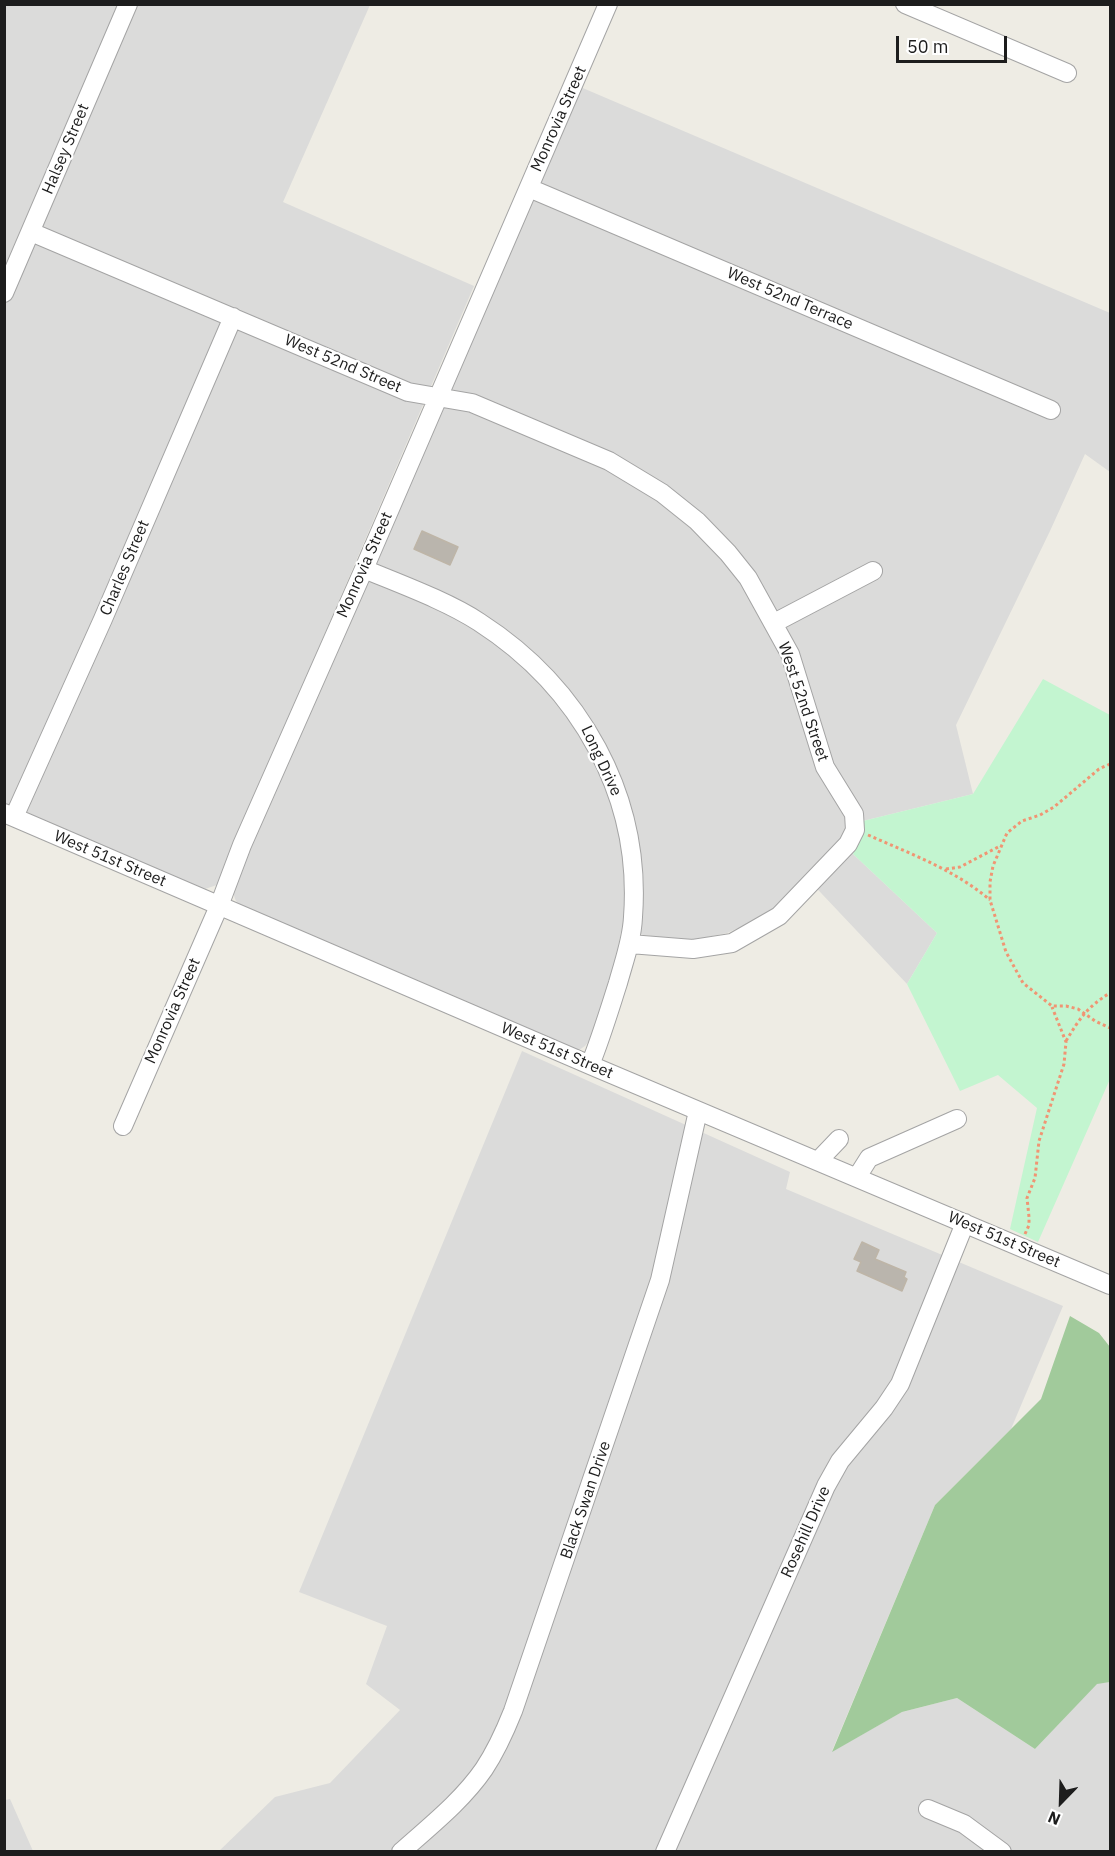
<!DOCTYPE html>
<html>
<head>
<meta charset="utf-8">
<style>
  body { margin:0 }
  #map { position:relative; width:1115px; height:1856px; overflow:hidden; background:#eeece4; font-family:"IBM Plex Sans",sans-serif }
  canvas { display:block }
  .frame { position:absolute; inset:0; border:6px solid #1d1d1d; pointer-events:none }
  .north { position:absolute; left:1031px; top:1772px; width:60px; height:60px; -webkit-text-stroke:4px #fff; paint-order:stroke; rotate:203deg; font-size:16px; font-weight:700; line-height:24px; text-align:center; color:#1d1d1d }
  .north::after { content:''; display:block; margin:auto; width:21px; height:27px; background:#1d1d1d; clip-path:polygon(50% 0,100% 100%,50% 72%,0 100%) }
  .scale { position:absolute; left:896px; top:36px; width:111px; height:27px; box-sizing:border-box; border:3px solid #1d1d1d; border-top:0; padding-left:8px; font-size:18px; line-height:21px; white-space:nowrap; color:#1d1d1d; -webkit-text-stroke:4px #fff; paint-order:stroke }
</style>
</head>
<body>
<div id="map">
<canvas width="1115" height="1856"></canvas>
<div class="frame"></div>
<div class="north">N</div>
<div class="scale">50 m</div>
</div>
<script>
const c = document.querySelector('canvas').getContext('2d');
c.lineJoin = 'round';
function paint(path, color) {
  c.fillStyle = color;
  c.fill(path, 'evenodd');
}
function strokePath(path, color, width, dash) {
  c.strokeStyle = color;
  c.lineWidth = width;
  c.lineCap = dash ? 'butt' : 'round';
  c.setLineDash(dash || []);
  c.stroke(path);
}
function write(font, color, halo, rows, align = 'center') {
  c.font = font + ' "IBM Plex Sans",sans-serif';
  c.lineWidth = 4.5;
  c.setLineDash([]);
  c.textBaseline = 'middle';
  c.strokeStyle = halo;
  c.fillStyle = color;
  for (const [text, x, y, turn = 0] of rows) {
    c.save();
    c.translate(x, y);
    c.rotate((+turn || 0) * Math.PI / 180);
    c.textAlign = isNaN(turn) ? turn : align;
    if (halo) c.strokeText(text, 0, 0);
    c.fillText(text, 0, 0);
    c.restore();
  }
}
paint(new Path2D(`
  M5 5H370L283 202 474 286 217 885 205 889 198 888 5 806Z
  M578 86 1110 313V472L1085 454 1050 531 956 725 973 794 863 821 864 829 853 854 937 933 907 984 805 876 772 912 755 921 727 933 698 939H674L621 932 615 965 590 1040 585 1046 579 1050 571 1049 240 907 235 899 233 891 235 881Z
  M522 1051 790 1172 786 1189 1063 1306 1011 1429 935 1505 832 1751 902 1712 957 1698 1035 1749 1097 1683 1110 1682V1851L218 1852 275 1797 330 1783 400 1710 366 1684 387 1626 299 1592Z
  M10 1799 33 1851H5V1800Z`), '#dbdbda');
paint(new Path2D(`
  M1070 1316 1099 1333 1110 1347V1682L1097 1684 1035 1749 957 1698 902 1712 832 1752 935 1505 1041 1399Z`), '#a1ca9b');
paint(new Path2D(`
  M1043 679 1110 715V1079L1038 1242 1010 1229 1037 1108 998 1075 960 1091 907 984 937 933 853 854 864 829 863 821 973 794Z`), '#c3f5d0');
const building = new Path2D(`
  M422 531 458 547 450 565 414 549Z
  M862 1242 879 1250 875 1259 906 1272 904 1277 907 1279 902 1291 857 1271 861 1262 854 1259Z`);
paint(building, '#bab5ad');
strokePath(building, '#beb5a7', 1.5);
const minor = new Path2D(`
  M905 4 1067 73
  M529 188 1051 410
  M31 232 408 392 472 403 609 461 662 493 697 521 728 553 748 578 790 654 825 767 854 814 855 830 848 844 779 916 732 943 693 949 630 944
  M4 293 128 4
  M364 569C400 584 447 601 479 622 580 687 642 796 633 917 632 940 624 961 618 983 609 1011 601 1038 590 1065
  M774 623 873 571
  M4 813 590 1065 1110 1285
  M14 817 103 619 233 317
  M123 1126 219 906 242 845 364 569 608 4
  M818 1161 839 1139
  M857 1177 869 1158 957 1119
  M928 1809 964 1824 1002 1852
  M401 1852C430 1826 462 1801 484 1769 496 1751 505 1731 513 1711L660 1280 698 1111
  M665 1852 826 1486 840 1461 884 1408 900 1384 965 1223`);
strokePath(minor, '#a4a4a4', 20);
strokePath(new Path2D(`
  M1110 764 1099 769 1054 807 1040 815 1022 821 1007 833 993 866 990 882V900L1006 952 1023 983 1052 1006H1066L1078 1009 1095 1021 1110 1028
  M868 835C911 854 955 870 990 900
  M946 869 960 867 1000 846
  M1066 1041C1080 1018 1087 1007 1110 993
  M1025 1234 1029 1225V1217L1027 1198 1035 1178 1039 1141 1064 1064 1066 1042 1052 1007`), '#f09573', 3, [3, 3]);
strokePath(minor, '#fff', 18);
write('16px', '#1d1d1d', '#fff', [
  ["Monrovia Street",559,119,-66],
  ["Halsey Street",66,149,-67],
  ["West 52nd Terrace",790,299,23],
  ["West 52nd Street",343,364,23],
  ["Monrovia Street",365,565,-66],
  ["Charles Street",125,568,-67],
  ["West 52nd Street",803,702,71],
  ["Long Drive",601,761,65],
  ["West 51st Street",110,859,23],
  ["Monrovia Street",173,1011,-66],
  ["West 51st Street",557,1051,23],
  ["West 51st Street",1004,1240,23],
  ["Black Swan Drive",586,1500,-71],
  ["Rosehill Drive",806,1532,-66]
]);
</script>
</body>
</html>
